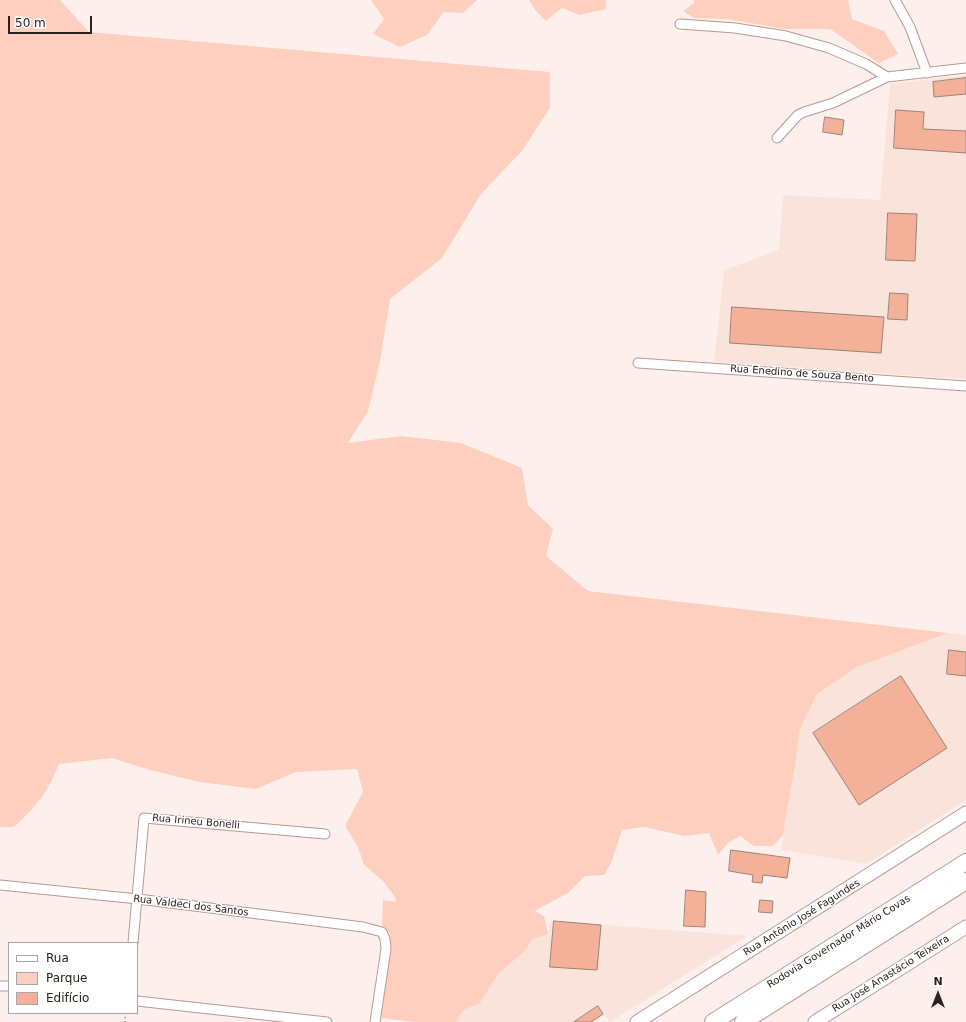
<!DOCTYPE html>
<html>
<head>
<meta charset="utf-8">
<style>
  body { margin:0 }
  #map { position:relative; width:966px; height:1022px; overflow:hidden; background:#fdf0ec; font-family:"DejaVu Sans",sans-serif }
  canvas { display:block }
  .legend { position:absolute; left:8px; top:942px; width:130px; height:72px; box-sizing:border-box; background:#fff; border:1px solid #aba6a5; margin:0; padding:5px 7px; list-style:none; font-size:12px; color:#2c211d }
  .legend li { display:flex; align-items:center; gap:8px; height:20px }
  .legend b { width:20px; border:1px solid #aba6a5 }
  .north { position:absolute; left:918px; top:974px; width:40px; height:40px; -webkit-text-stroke:3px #fff; paint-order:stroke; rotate:0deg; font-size:11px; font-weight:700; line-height:16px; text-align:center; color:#2c211d }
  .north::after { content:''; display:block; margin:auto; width:14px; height:18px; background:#2c211d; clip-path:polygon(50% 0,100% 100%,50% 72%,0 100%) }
  .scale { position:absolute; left:8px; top:16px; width:84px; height:18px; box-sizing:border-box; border:2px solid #2c211d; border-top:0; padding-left:5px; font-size:12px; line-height:14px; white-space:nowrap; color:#2c211d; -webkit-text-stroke:3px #fff; paint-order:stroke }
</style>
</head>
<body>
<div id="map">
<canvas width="966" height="1022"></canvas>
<ul class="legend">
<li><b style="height:5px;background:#fff"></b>Rua</li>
<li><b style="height:11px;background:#fecfbe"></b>Parque</li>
<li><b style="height:11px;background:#f4b199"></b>Edifício</li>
</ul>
<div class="north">N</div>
<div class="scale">50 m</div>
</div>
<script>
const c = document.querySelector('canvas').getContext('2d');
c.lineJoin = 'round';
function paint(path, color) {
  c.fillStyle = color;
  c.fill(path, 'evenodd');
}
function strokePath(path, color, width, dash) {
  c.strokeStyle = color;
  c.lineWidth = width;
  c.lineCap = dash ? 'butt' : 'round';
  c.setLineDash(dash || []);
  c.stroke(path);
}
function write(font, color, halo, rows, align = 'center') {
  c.font = font + ' "DejaVu Sans",sans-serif';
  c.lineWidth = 3;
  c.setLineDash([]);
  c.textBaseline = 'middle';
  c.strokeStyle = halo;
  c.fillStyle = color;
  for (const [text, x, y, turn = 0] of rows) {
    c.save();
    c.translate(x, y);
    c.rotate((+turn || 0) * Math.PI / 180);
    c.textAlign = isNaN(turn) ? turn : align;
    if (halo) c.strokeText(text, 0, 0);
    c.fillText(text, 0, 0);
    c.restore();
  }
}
paint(new Path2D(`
  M966 75V379L714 362 724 270 779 250 783 195 880 200 890 84Z
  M948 633 966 635V800L866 864 781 850 796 760 800 729 817 694 857 667Z
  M551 921H554L747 936 610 1022 605 1015 594 1022H456L464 1010 480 1003 499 973 524 952 533 939 548 934Z`), '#fae3da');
paint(new Path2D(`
  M0 0H60L89 32 550 72V108L522 151 481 194 442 258 390 299 380 362 368 411 348 443 401 436 461 443 522 468 528 505 553 529 546 556 588 591 948 633 857 667 817 694 800 729 796 760 783 835 773 846H754L740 836 728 843 718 855 709 833 684 836 645 827 622 830 612 861 604 875 585 876 568 893 535 911 544 916 548 934 533 939 524 952 499 973 480 1003 464 1010 456 1022H415L381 1018 390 949V933L382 925 383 900 396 902 395 897 383 881 364 865 358 847 345 826 363 792 357 769 296 772 256 789 199 782 150 770 112 758 59 764C47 793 37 806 14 827H0Z
  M371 0H477L463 13 444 12 427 35 400 47 373 34 384 19Z
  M529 0H606V9L579 15 562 8 546 21 535 10Z
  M694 0H848L852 19 884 31 898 54 879 63 830 29H784L727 19 694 18 683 11 694 3Z`), '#fecfbe');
const building = new Path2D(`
  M966 78V94L934 97 933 82Z
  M896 110 924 112 923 129 966 131V153L894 148Z
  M825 117 844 120 842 135 823 132Z
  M888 213 917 214 915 261 886 260Z
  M890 293 908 294 907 320 888 319Z
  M732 307 884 317 881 353 730 343Z
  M949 650 966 652V676L947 674Z
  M901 676 947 748 859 805 813 733Z
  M731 850 790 858 787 878 763 875 762 883 752 882 753 875 729 871Z
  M686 890 706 892 705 927 684 926Z
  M760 900 773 901 772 913 759 912Z
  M554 921 601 925 597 970 550 967Z
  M598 1006 603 1014 591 1022H574Z`);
paint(building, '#f4b199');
strokePath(building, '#9d8278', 1);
const street = new Path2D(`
  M895 0 910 27 927 73
  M680 24 735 28 786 36 829 48 866 64 887 77 966 68
  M777 138 798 115 804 112 833 103 887 77
  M638 363 966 386
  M0 885 138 899 363 927 382 932 385 939 386 949 375 1022
  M133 943 144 818 325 834
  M0 986H9
  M137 1001 327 1022`);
const secondary = new Path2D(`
  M637 1022 966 813
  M815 1022 966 927`);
const highway = new Path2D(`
  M713 1022 966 862
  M743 1022 966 881`);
strokePath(street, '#b69a90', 11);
strokePath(secondary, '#b69a90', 15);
strokePath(highway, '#b69a90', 18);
strokePath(new Path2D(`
  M125 1022V1013`), '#a0938f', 2, [1, 3]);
strokePath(street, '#fff', 9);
strokePath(secondary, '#fff', 13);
strokePath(highway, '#fff', 16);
write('10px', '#2c211d', '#fff', [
  ["Rua Enedino de Souza Bento",802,374,4],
  ["Rua Irineu Bonelli",196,822,5],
  ["Rua Valdeci dos Santos",191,906,7],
  ["Rua Antônio José Fagundes",802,918,-32],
  ["Rodovia Governador Mário Covas",839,942,-32],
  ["Rua José Anastácio Teixeira",891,974,-32]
]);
</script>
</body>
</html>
